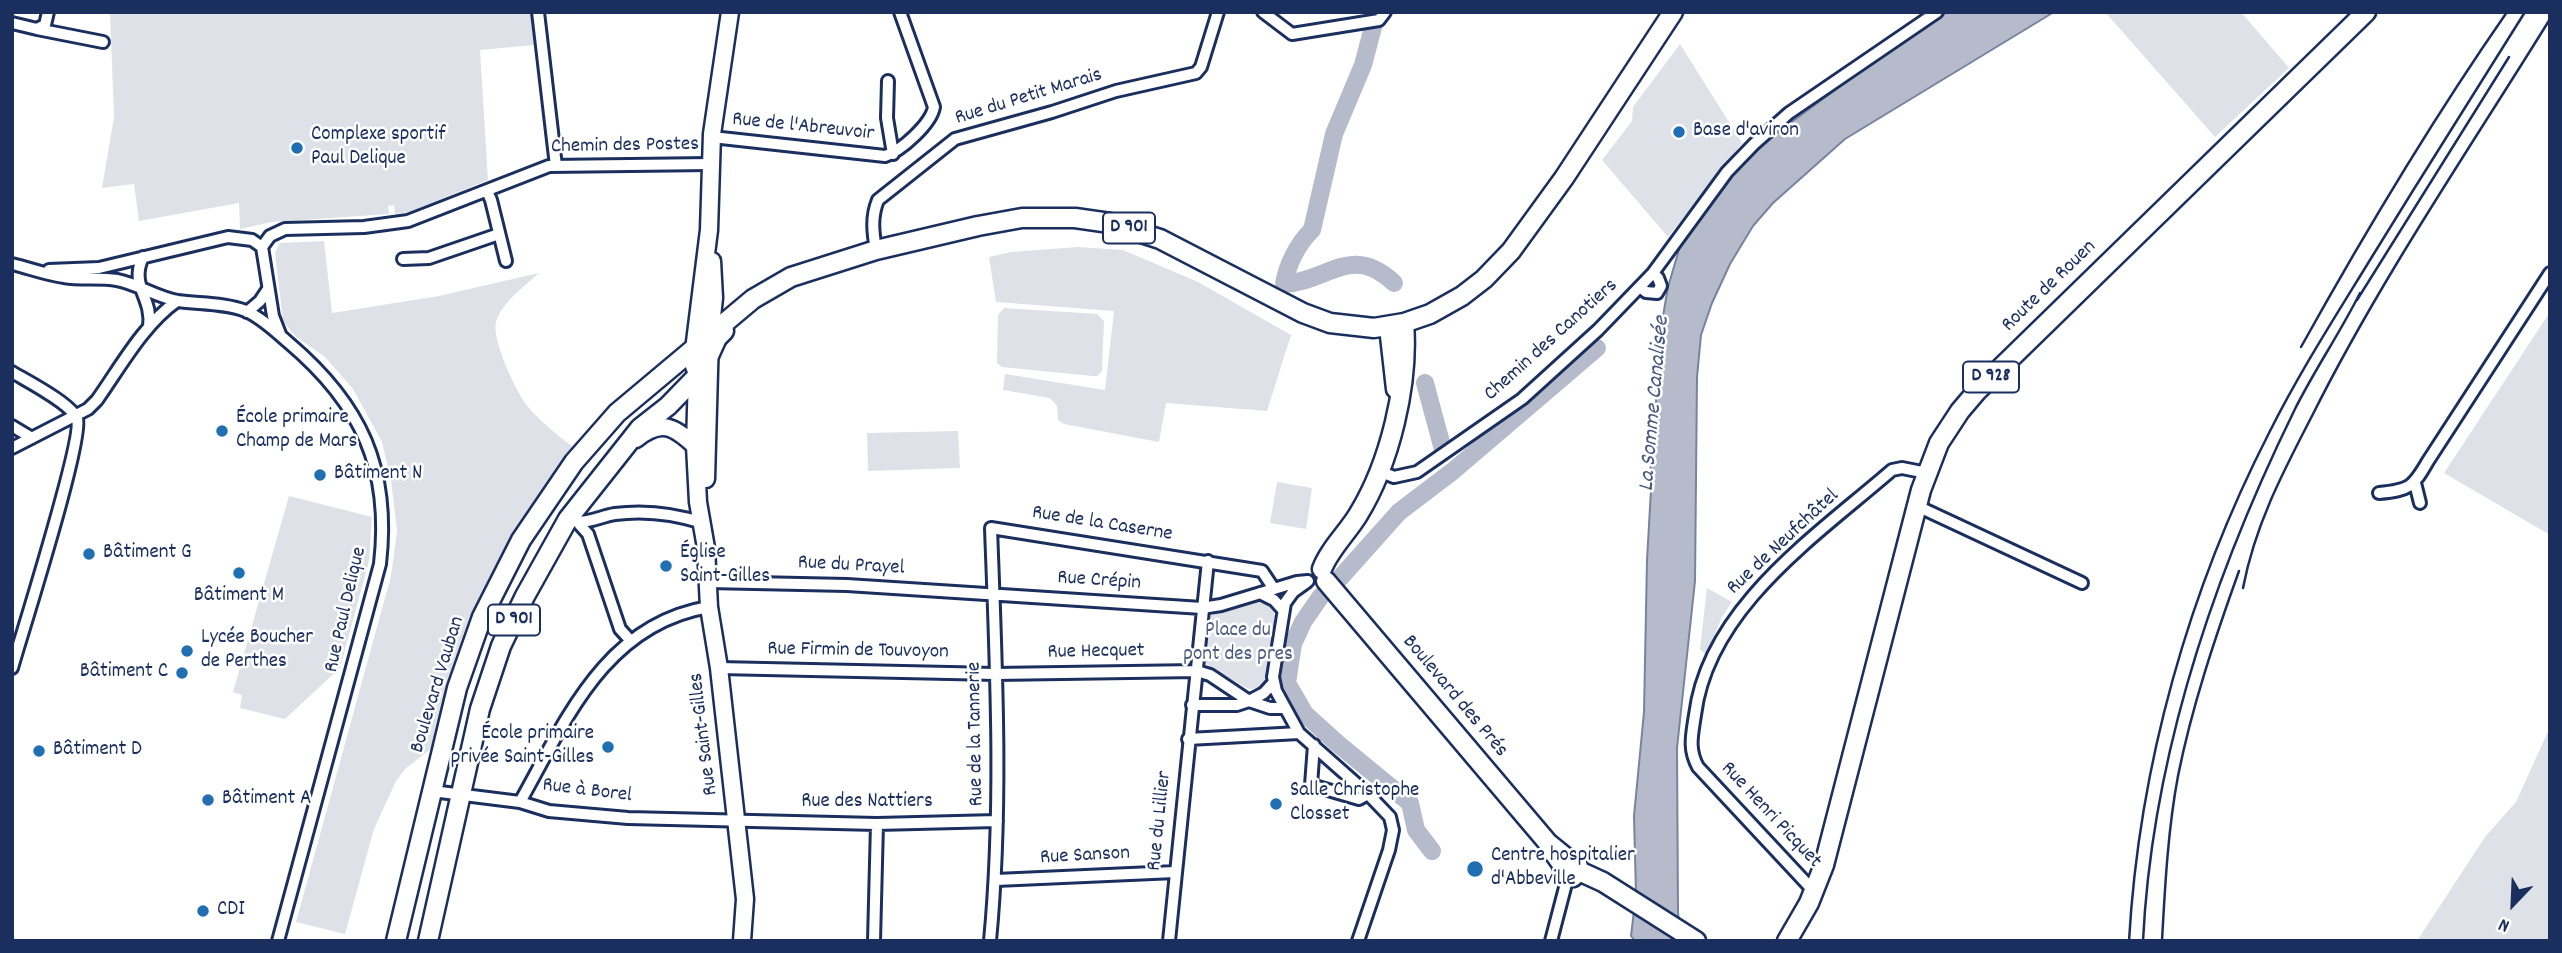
<!DOCTYPE html>
<html>
<head>
<meta charset="utf-8">
<style>
  body { margin:0 }
  #map { position:relative; width:2562px; height:953px; overflow:hidden; background:#fff; font-family:Dekko,sans-serif }
  canvas { display:block }
  .frame { position:absolute; inset:0; border:14px solid #1b2f5e; pointer-events:none }
  .north { position:absolute; left:2478px; top:869px; width:70px; height:70px; -webkit-text-stroke:5px #fff; paint-order:stroke; rotate:203deg; font-size:19px; font-weight:700; line-height:28px; text-align:center; color:#1b2f5e }
  .north::after { content:''; display:block; margin:auto; width:24px; height:32px; background:#1b2f5e; clip-path:polygon(50% 0,100% 100%,50% 72%,0 100%) }
</style>
</head>
<body>
<div id="map">
<canvas width="2562" height="953"></canvas>
<div class="frame"></div>
<div class="north">N</div>
</div>
<script>
const c = document.querySelector('canvas').getContext('2d');
c.lineJoin = 'round';
function paint(path, color) {
  c.fillStyle = color;
  c.fill(path, 'evenodd');
}
function strokePath(path, color, width, dash) {
  c.strokeStyle = color;
  c.lineWidth = width;
  c.lineCap = dash ? 'butt' : 'round';
  c.setLineDash(dash || []);
  c.stroke(path);
}
function write(font, color, halo, rows, align = 'center') {
  c.font = font + ' Dekko,sans-serif';
  c.lineWidth = 5;
  c.setLineDash([]);
  c.textBaseline = 'middle';
  c.strokeStyle = halo;
  c.fillStyle = color;
  for (const [text, x, y, turn = 0] of rows) {
    c.save();
    c.translate(x, y);
    c.rotate((+turn || 0) * Math.PI / 180);
    c.textAlign = isNaN(turn) ? turn : align;
    if (halo) c.strokeText(text, 0, 0);
    c.fillText(text, 0, 0);
    c.restore();
  }
}
paint(new Path2D(`
  M110 12H530L534 45 480 50 488 180 409 212 395 214 394 205 388 206 389 214 272 222 240 229 239 203 139 221 134 184 102 188 114 117Z
  M2105 12H2241L2289 68 2215 137Z
  M1680 44 1742 143 1668 237 1602 160 1632 121 1633 107Z
  M324 241 332 313 439 296 539 273C524 287 502 302 496 322 491 338 517 395 529 408 543 424 561 438 578 451L482 603 450 678 437 739 431 749 406 768 396 781 374 829 345 934 296 922 391 576 397 531 391 480 382 442 353 389 325 357 295 336 283 321 275 253 280 243Z
  M1078 247 1123 250 1198 282 1291 335 1267 411 1166 403 1159 442 1064 424 1058 420 1057 406 1050 398 1003 390 1005 374 1105 390 1114 311 996 302 989 257 1011 252Z
  M1004 308 1097 314 1104 321 1102 371 1097 376H1093L1002 367 997 363 998 315Z
  M2550 312V535L2444 473Z
  M958 431 960 468 868 471 867 433Z
  M1277 482 1312 488 1306 529 1270 523Z
  M289 496 372 517 369 561 340 668 285 719 240 708 242 695 233 692Z
  M1707 588 1732 602 1722 617 1706 655 1700 649Z
  M1259 601 1269 603 1275 615 1265 681 1260 688 1250 689 1244 687 1203 662 1210 616Z
  M2550 727V941H2417L2485 837 2516 802Z`), '#dee1e7');
const water = new Path2D(`
  M1947 12H2054L1845 139 1773 203 1753 226 1730 264 1712 303 1701 335 1697 377 1695 581 1677 748 1678 913 1682 941H1635L1631 936 1636 894 1634 816 1644 712 1647 560 1651 490 1650 418 1656 403 1658 345 1668 287 1683 236 1739 164 1752 151 1891 49Z`);
paint(water, '#b5bbca');
strokePath(water, '#77839f', 2);
strokePath(new Path2D(`
  M1377 12 1363 65 1334 134 1312 230C1298 243 1287 265 1284 284 1329 281 1351 243 1394 283
  M1425 383 1442 446
  M1340 578 1399 512 1453 471 1597 348
  M1321 596 1303 622 1293 644 1287 683 1305 714 1337 743 1410 803 1416 830 1432 851`), '#b5bbca', 18);
const street = new Path2D(`
  M538 12 556 166
  M1263 12 1292 34 1379 20 1385 12
  M12 23 37 29 45 25 48 12
  M37 29 103 42
  M888 81 887 118 893 154
  M712 137 885 156C901 151 931 124 934 107L900 12
  M487 191 491 200 506 261
  M262 247 270 236 285 229 364 227 408 221 549 166 711 164
  M262 247 273 316 280 334
  M876 250C873 232 871 217 878 200L955 139 1052 112 1116 91 1196 73 1201 67 1218 12
  M143 257C129 286 153 297 149 327
  M403 259 429 258 499 234
  M12 264C29 268 47 275 64 277 81 280 100 277 117 280 138 284 156 297 178 301 200 304 225 303 246 311 262 318 276 332 289 343 361 404 391 468 380 564L278 941
  M49 270 99 268 228 237 252 240 262 247
  M1640 287 1646 292 1657 293 1661 286 1658 278 1653 273
  M247 312 260 301 268 289
  M12 372C27 381 72 404 77 419 84 438 22 633 12 668
  M12 426 32 438
  M12 448 88 409 97 400C121 366 143 325 177 301
  M1379 471 1394 477 1417 472 1522 399 1598 330 1653 273 1727 172 1754 144 1789 113 1937 12
  M2415 483 2420 503
  M2379 493C2410 490 2413 487 2428 461L2550 273
  M1917 506 2082 583
  M568 519C585 526 597 517 615 514 645 510 675 514 703 523
  M579 524 588 534 620 629 630 640
  M708 582 847 585 1202 608 1221 605 1297 582 1308 581
  M1307 582 1293 592 1285 603 1273 677 1276 691 1299 733 1368 794 1390 817 1393 830 1389 850 1358 941
  M1260 593 1274 600 1283 610
  M719 668 995 674 1197 671 1210 675 1249 701 1264 693 1274 682
  M1192 705H1237L1249 701 1270 708H1284
  M1188 739 1299 733
  M1314 745 1311 785 1359 799 1368 794
  M432 791 520 802 549 811 628 818 877 824 997 821
  M520 802C566 720 605 624 709 607
  M996 880 1175 872
  M1815 889 1809 886 1698 767C1688 749 1692 735 1695 715 1708 608 1816 536 1892 470L1902 468 1927 473
  M874 941 877 824
  M990 941C1003 804 996 665 991 528L1262 571 1274 589
  M1169 941 1208 561
  M1551 941 1568 876`);
const secondary = new Path2D(`
  M730 12 712 134 709 230 695 342 694 366 697 374 695 446 698 502 706 548 709 607 719 668 745 899 742 941
  M636 439C661 419 674 426 695 446
  M706 479 710 336 714 298 712 261`);
const primary = new Path2D(`
  M1389 327 1396 389
  M1322 569C1329 550 1347 533 1358 515 1390 463 1409 384 1404 323
  M1326 581 1548 843 1569 860 1577 863 1579 871
  M1551 849 1561 863 1565 875 1573 877 1579 871
  M1579 871 1603 882 1696 941
  M396 941 457 688 482 617 521 540 574 462 617 413 753 299 791 277 876 250 978 226 1022 218H1075L1110 223 1160 239 1303 313 1330 323 1374 328 1404 323 1430 314 1462 296 1484 279 1511 251 1564 178 1673 12
  M428 941 480 709 501 646 525 596 568 519 640 428 668 406 702 371 717 338 724 331
  M1787 941 1809 903 1824 865 1921 490 1939 443 1960 411 1977 391 2366 12`);
strokePath(street, '#1b2f5e', 16);
strokePath(secondary, '#1b2f5e', 21);
strokePath(primary, '#1b2f5e', 23);
strokePath(street, '#fff', 10);
strokePath(secondary, '#fff', 16);
strokePath(primary, '#fff', 18);
strokePath(new Path2D(`
  M2357 300 2509 57
  M2301 347C2365 232 2432 120 2507 12
  M2243 588C2255 525 2283 472 2312 416 2381 278 2469 150 2550 19
  M2129 941C2139 765 2189 589 2269 433 2299 373 2335 317 2370 260 2421 177 2473 95 2525 12
  M2143 941C2152 756 2214 574 2295 409 2315 369 2340 333 2360 293
  M2162 941C2165 886 2168 829 2178 776 2192 706 2215 638 2239 571`), '#1b2f5e', 2.5);
for (const [x, y, r, color] of [
  [1679,132,7,"#1f6fb2"],
  [297,148,7,"#1f6fb2"],
  [222,431,7,"#1f6fb2"],
  [320,475,7,"#1f6fb2"],
  [89,554,7,"#1f6fb2"],
  [666,566,7,"#1f6fb2"],
  [239,573,7,"#1f6fb2"],
  [187,651,7,"#1f6fb2"],
  [182,673,7,"#1f6fb2"],
  [608,747,7,"#1f6fb2"],
  [39,751,7,"#1f6fb2"],
  [208,800,7,"#1f6fb2"],
  [1276,804,7,"#1f6fb2"],
  [1475,869,9,"#1f6fb2"],
  [203,911,7,"#1f6fb2"]
]) {
  const dot = new Path2D();
  dot.arc(x, y, r, 0, 2 * Math.PI);
  c.fillStyle = color;
  c.fill(dot);
  strokePath(dot, '#fff', 2.5);
}
for (const [x, y, w] of [
  [1129,228,52],
  [1991,377,56],
  [514,620,52]
]) {
  const box = new Path2D();
  box.roundRect(x - w / 2, y - 15.5, w, 31, 5);
  c.fillStyle = '#fff';
  c.fill(box);
  strokePath(box, '#1b2f5e', 2);
}
write('bold 19px', '#1b2f5e', null, [
  ["D 901",1129,228],
  ["D 928",1991,377],
  ["D 901",514,620]
]);
write('21px', '#1b2f5e', '#fff', [
  ["Rue du Petit Marais",1029,98,-17],
  ["Rue de l'Abreuvoir",803,128,6],
  ["Chemin des Postes",625,147,-1],
  ["Route de Rouen",2050,287,-44],
  ["Chemin des Canotiers",1552,341,-42],
  ["Rue de la Caserne",1102,525,9],
  ["Rue de Neufchâtel",1784,543,-43],
  ["Rue du Prayel",851,567,3],
  ["Rue Crépin",1099,582,4],
  ["Rue Paul Delique",347,610,-77],
  ["Rue Firmin de Touvoyon",858,652,1],
  ["Rue Hecquet",1096,653,-1],
  ["Boulevard Vauban",439,685,-73],
  ["Boulevard des Prés",1454,697,50],
  ["Rue Saint-Gilles",705,734,-97],
  ["Rue de la Tannerie",977,734,-91],
  ["Rue à Borel",587,792,7],
  ["Rue des Nattiers",867,803],
  ["Rue Henri Picquet",1770,816,47],
  ["Rue du Lillier",1161,821,-84],
  ["Rue Sanson",1085,857,-3]
]);
write('21px', '#1b2f5e', '#fff', [
  ["Base d'aviron",1693,132],
  ["Complexe sportif",311,136],
  ["Paul Delique",311,160],
  ["École primaire",236,419],
  ["Champ de Mars",236,443],
  ["Bâtiment N",334,475],
  ["Bâtiment G",103,554],
  ["Église",680,554],
  ["Saint-Gilles",680,578],
  ["Bâtiment M",239,597,"center"],
  ["Lycée Boucher",201,639],
  ["de Perthes",201,663],
  ["Bâtiment C",168,673,"right"],
  ["École primaire",594,735,"right"],
  ["privée Saint-Gilles",594,759,"right"],
  ["Bâtiment D",53,751],
  ["Salle Christophe",1290,792],
  ["Closset",1290,816],
  ["Bâtiment A",222,800],
  ["Centre hospitalier",1491,857],
  ["d'Abbeville",1491,881],
  ["CDI",217,911]
], 'left');
write('21px', '#4c5c80', '#fff', [
  ["Place du",1238,632],
  ["pont des pres",1238,656]
]);
write('italic 23px', '#49597e', '#fff', [
  ["La Somme Canalisée",1656,404,-85]
]);
</script>
</body>
</html>
